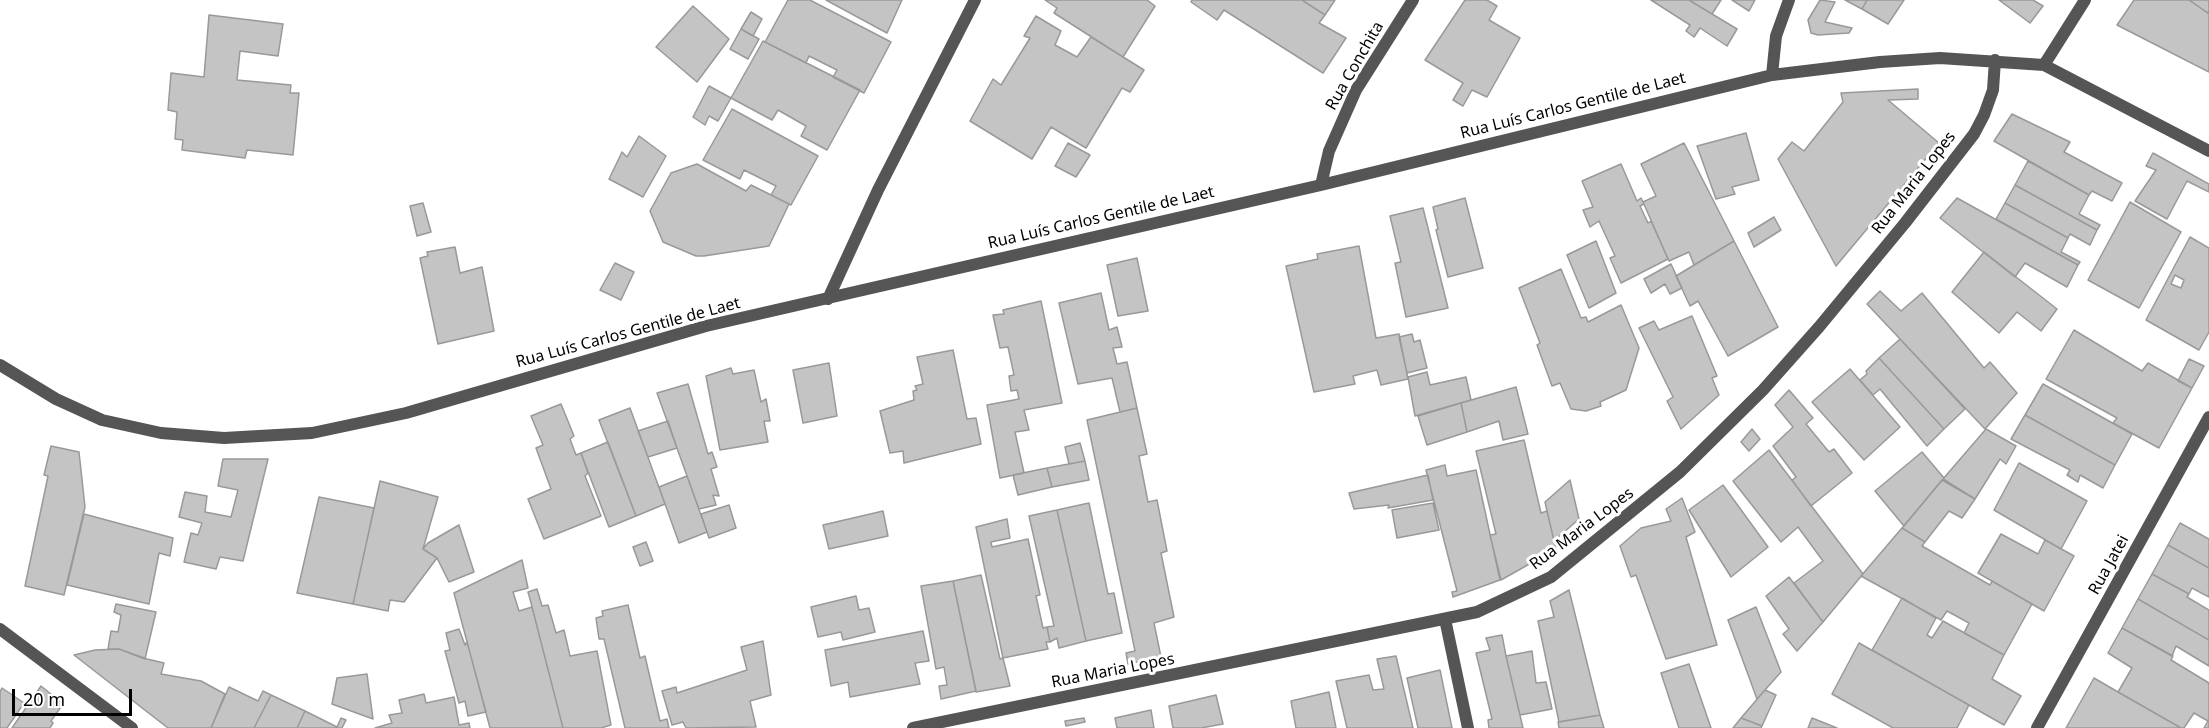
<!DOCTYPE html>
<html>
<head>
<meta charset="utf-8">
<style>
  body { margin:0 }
  #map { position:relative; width:2209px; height:728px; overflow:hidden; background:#fff; font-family:"Noto Sans",sans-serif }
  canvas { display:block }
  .scale { position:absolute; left:12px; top:689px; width:120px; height:27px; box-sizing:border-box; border:3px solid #000; border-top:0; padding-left:8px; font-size:18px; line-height:21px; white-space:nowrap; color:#000; -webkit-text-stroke:4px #fff; paint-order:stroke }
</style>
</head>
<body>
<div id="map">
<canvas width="2209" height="728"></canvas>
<div class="scale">20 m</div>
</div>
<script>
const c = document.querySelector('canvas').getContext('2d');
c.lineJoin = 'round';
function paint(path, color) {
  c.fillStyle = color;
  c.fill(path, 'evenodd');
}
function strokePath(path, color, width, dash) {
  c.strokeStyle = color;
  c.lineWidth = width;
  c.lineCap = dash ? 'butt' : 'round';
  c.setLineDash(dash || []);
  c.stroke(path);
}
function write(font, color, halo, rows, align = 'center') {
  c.font = font + ' "Noto Sans",sans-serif';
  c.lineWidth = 6;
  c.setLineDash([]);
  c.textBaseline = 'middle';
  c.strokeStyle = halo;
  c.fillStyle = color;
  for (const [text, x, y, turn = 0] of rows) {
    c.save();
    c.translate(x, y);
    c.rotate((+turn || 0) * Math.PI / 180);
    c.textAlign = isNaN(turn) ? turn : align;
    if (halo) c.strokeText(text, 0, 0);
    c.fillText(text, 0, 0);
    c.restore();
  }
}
const building = new Path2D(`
  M788 0H810L891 42 864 93 833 77 837 70 809 56 806 63 765 42Z
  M826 0H902L887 33Z
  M1045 0H1147L1155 6 1123 57 1054 13 1057 8Z
  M1192 0H1302L1325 15 1319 23 1346 38 1323 73 1224 10 1217 20 1191 2Z
  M1302 0H1335L1325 15Z
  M1465 0H1487L1497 6 1489 20 1520 38 1487 97 1472 90 1463 106 1453 100 1463 83 1425 60Z
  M1651 0H1689L1737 29 1727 46 1700 28 1694 37 1686 31 1690 25Z
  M1689 0H1721L1712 14Z
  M1732 0H1755L1749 11Z
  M1820 0 1835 2 1825 22 1852 28 1849 33 1818 35 1811 33 1808 20Z
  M1845 0H1867L1862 9Z
  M1867 0H1904L1888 24 1862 9Z
  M1999 0H2033L2043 6 2030 23Z
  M2134 0H2189L2209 14V72L2117 25Z
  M2189 0H2209V11L2208 13Z
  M693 6 729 39 697 82 656 47Z
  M751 12 762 19 753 36 741 29Z
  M209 15 283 24 278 56 240 51 237 80 291 85 290 93H299L293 155 247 150 245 158 182 150 183 140 175 139 177 112 168 110 171 73 204 77Z
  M1036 16 1061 31 1055 45 1077 57 1091 37 1144 70 1130 92 1122 88 1086 148 1051 127 1032 159 970 121 993 79 1001 85 1030 38 1024 36Z
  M741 29 759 39 748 59 730 49Z
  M763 41 860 90 827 150 801 136 806 126 778 110 772 120 731 98Z
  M709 86 731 98 718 121 709 116 705 125 693 117Z
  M1918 89V99L1888 100 1939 143 1836 266 1778 159 1792 142 1804 151 1843 102 1841 93Z
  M732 109 818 156 791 205 771 195 776 186 744 170 740 179 703 160Z
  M2012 114 2070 142 2064 152 2122 183 2112 201 2092 191 2089 195 1994 141Z
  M1746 133 1759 180 1732 187 1735 194 1716 199 1697 146Z
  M639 136 666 156 643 197 609 179 622 152 627 157Z
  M1068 143 1090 155 1076 177 1055 166Z
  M1684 143 1734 241 1694 265 1689 252 1669 261 1643 202 1656 196 1641 164Z
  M2153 153 2209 184V192L2187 181 2167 219 2135 201 2156 170 2146 166Z
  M2028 161 2089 195 2079 214 2100 225 2097 230 2015 185Z
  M697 164 746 191 751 185 789 204 769 246 704 256H696L663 242 650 211 671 173Z
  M1621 164 1637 201 1641 198 1644 204 1640 206 1648 223 1651 221 1668 259 1621 283 1610 258 1615 256 1599 221 1590 227 1583 210 1593 207 1582 181Z
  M2015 185 2097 230 2090 245 2070 234 2068 238 2005 203Z
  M1465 198 1483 268 1448 277 1436 230 1438 229 1433 207Z
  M1957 198 2078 265 2067 287 2025 263 2015 277 1940 218Z
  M2130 202 2181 232 2139 308 2088 280Z
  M423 203 431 232 417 236 410 206Z
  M2005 203 2068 238 2061 252 2080 262 2078 265 1996 219Z
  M1423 208 1448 308 1406 317 1395 263 1401 262 1390 216Z
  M1774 217 1781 230 1754 247 1748 233Z
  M2190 237 2209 248V332L2199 350 2146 320ZM2175 275 2184 280 2181 288 2171 284Z
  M1596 241 1616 293 1589 308 1567 255Z
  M1734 241 1778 327 1728 356 1698 301 1690 306 1676 276Z
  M1359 246 1376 338 1399 334 1408 379 1381 385 1377 370 1353 376 1355 384 1314 392 1286 266 1318 259 1317 254Z
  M455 247 460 273 482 267 494 331 438 344 420 258 428 256 427 252Z
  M1984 252 2057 309 2041 331 2017 312 1999 333 1952 292Z
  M1137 258 1148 311 1118 316 1107 265Z
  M615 263 634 272 621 300 600 290Z
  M1671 264 1682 288 1670 294 1665 284 1651 293 1644 279Z
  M1561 269 1581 318 1586 317 1588 322 1621 305 1639 348 1626 390 1600 402 1601 406 1586 411 1571 409 1560 383 1552 386 1537 345 1540 343 1519 288Z
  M1880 291 1901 311 1922 293 1984 368 1990 362 2017 393 1985 429 1867 304Z
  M1101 293 1109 330 1117 327 1122 347 1113 348 1117 364 1127 362 1137 408 1120 412 1112 378 1078 384 1059 303Z
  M1041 301 1062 403 1024 410 1029 430 1015 432 1024 473 1000 478 987 405 1019 399 1017 390 1011 391 1009 376 1014 375 1008 347 1000 348 993 315 1004 314 1003 310Z
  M1692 316 1717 376 1712 378 1719 395 1681 429 1667 401 1673 397 1639 328 1654 321 1659 330Z
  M2074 330 2142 371 2148 363 2192 388 2159 448 2113 423 2117 418 2046 379Z
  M1412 334 1414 342 1420 340 1427 368 1407 373 1399 337Z
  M1900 339 1965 409 1944 429 1879 358Z
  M953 350 967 419 976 418 981 444 904 463 903 451 890 453 880 411 914 400 913 391 917 390 915 386 923 384 917 357Z
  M1879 358 1944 429 1927 446 1880 389 1873 395 1860 380 1867 374 1866 371Z
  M2189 359 2204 366 2192 388 2178 381Z
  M829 363 837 416 803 423 793 370Z
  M731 368 733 374 754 370 761 402 766 399 770 421H764L768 442 720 450 706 376Z
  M1850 369 1900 427 1864 460 1812 402Z
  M1427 372 1430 385 1466 377 1471 400 1415 416 1408 377Z
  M688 384 708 454 712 452 717 467 711 469 719 496 713 495 716 505 699 509 657 393Z
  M2043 384 2132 434 2115 465 2025 415Z
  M1516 387 1528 434 1503 440 1499 421 1467 432 1461 403Z
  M1789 390 1813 418 1806 424 1829 452 1834 449 1852 473 1811 506 1792 480 1796 477 1773 446 1793 427 1775 405Z
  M1461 403 1467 432 1427 445 1418 416Z
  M561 404 574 436 570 439 576 455 581 453 588 473 585 476 601 516 544 539 528 499 551 489 536 448 543 445 531 416Z
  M630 408 665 504 636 516 599 420Z
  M1137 408 1147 454 1139 456 1148 502 1157 500 1167 551 1161 553 1174 617 1154 623 1161 657 1128 664 1126 653 1135 651 1087 420Z
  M2025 415 2115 465 2103 488 2080 475 2078 482 2067 475 2070 470 2011 439Z
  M668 421 677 448 648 457 638 431Z
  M1752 429 1760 439 1749 451 1741 442Z
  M1986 429 2016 446 2006 464 2000 459 1975 499 1943 479Z
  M1524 440 1541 513 1547 511 1556 549 1501 580 1490 535 1496 534 1476 451Z
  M608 442 636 516 609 527 581 453Z
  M1080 443 1085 461 1069 464 1065 447Z
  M51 446 79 452 85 507 64 595 25 586 48 476 44 475Z
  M1769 450 1863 574 1823 622 1794 583 1823 561 1798 527 1781 542 1733 481Z
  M1922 452 1944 478 1904 526 1875 491Z
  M223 459H268L243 561 220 557 216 569 184 562 191 533 198 535 202 523 179 517 185 492 207 496 205 512 231 517 238 490 218 486Z
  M1085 461 1089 480 1052 487 1047 468Z
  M2019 463 2087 501 2061 549 1994 510Z
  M1445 465 1447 476 1476 470 1500 580 1453 597 1452 592 1457 591 1426 470Z
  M1047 468 1052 487 1018 495 1013 475Z
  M1428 475 1433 500 1388 508 1389 505 1354 509 1349 493Z
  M687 476 707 532 679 543 659 487Z
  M1570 480 1579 519 1554 541 1545 502Z
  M1942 480 1975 499 1962 518 1949 511 1925 542 1902 528Z
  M380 481 438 497 423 549 437 558 404 602 390 600 388 611 353 604Z
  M1723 485 1768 547 1731 577 1689 510Z
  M319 497 374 508 353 604 297 593Z
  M1682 498 1695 532 1686 537 1717 645 1666 659 1636 575 1631 577 1620 546 1641 528 1671 521 1666 509Z
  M1089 503 1108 594 1114 593 1122 633 1086 641 1057 510Z
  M1433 503 1439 530 1397 538 1392 510Z
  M729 505 736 528 709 538 701 514Z
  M1057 510 1086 641 1059 648 1057 638 1050 642 1047 627 1054 626 1029 516Z
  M883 511 888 536 829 549 823 525Z
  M84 514 173 538 170 556 159 553 149 604 67 585Z
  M1007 519 1010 538 991 542 992 547 1028 539 1040 595 1036 596 1043 628 1047 627 1050 642H1046L1048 649 1003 658 976 527Z
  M2180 523 2209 539V568L2168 545Z
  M459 525 474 572 449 582 437 558 423 549 428 543Z
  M1902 528 1925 542 1922 546 1990 585 1992 581 2032 604 2004 655 1964 633 1969 623 1947 611 1941 620 1861 576Z
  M2001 534 2038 554 2045 540 2074 556 2044 611 1978 573Z
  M646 542 653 561 640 566 633 547Z
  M2168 545 2209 568V597L2192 588 2189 594 2152 574Z
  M522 560 528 588 513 592 519 611 532 607 563 728H490L454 593Z
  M2152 574 2189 594 2187 597 2209 610V640L2138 599Z
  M981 575 1000 659 1003 658 1010 686 976 692 953 581Z
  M1789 577 1823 622 1797 651 1783 634 1789 629 1766 596Z
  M953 581 976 691 941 699 939 686 947 685 944 667 936 669 921 586Z
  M537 589 542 606 548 605 556 633 564 630 570 656 597 651 611 725 601 728H563L530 599 528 592Z
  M1569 590 1600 715 1559 722 1538 621 1554 617 1550 601Z
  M856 596 859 610 869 608 875 632 843 640 841 632 818 637 811 607Z
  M1902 598 1936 618 1927 635 1932 638 1943 621 2004 655 1992 679 2021 696 2004 725 1872 650Z
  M2138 599 2209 640V666L2176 646 2172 656 2122 628Z
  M116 604 156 612 145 659 119 649H108L111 631 118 632 121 615 114 612Z
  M628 605 640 658 645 656 660 721 667 719 669 728H625L604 639H599L596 618 603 616 602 611Z
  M1756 607 1781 672 1757 699 1728 620Z
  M2122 628 2173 656 2171 660 2209 683V728H2204L2208 721 2194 713 2184 728H2181L2118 692 2132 668 2108 653Z
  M459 629 465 645 467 642 486 712 468 716 465 701 459 703 445 651 450 650 446 633Z
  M923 631 929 661 915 663 920 684 850 697 848 682 831 686 825 650Z
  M1502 635 1506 656 1523 728H1489L1488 720 1492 719 1476 653 1490 650 1486 638Z
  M763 641 771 695 750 701 756 727 686 728 683 722 672 725 662 691 676 687 677 693 747 670 741 647Z
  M1859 643 1969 705 1957 728H1893L1832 694Z
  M119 649 147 659 164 663 161 674 201 681 225 694 211 728H168L74 655 95 650Z
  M1532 651 1536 683 1546 682 1552 709 1520 715 1506 656Z
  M1396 656 1413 728H1347L1336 681 1369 675 1373 690 1384 689 1377 659Z
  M1689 664 1711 728H1679L1661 673Z
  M1440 670 1452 728H1418L1407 678Z
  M367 674 373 719 332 704 337 678Z
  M2094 678 2118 692 2181 728H2066Z
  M41 686 63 704 51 721 53 723 50 728H12Z
  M229 687 258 701 263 691 271 695 254 728H211Z
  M2 688 24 703 7 728H0V692Z
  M1765 690 1776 695 1762 726 1741 718Z
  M1329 692 1336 728H1296L1291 701Z
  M424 694 426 703 454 697 459 725 469 723 470 728H375L392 723 389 715 402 713 399 700Z
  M271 695 305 711 297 728H254Z
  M1216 695 1223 724 1201 728H1173L1169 706Z
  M1151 710 1154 728H1117L1115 718Z
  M305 711 337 727 341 718 346 720 342 728H297Z
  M1600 715 1604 728H1559L1558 722Z
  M1084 718 1085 722 1066 726 1065 721Z
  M1741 718 1762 726 1761 728H1733Z
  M1812 718 1837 728H1808Z`);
paint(building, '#c4c4c4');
strokePath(building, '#999', 1.5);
strokePath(new Path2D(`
  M2044 65 2085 0
  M1772 75 1776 36 1789 0
  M1321 185 1329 151 1356 90 1413 0
  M828 299 878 190 975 0
  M0 365 56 399 102 420 161 433 224 438 312 433 406 413 706 326 1321 185 1772 75 1880 62 1940 58 2044 65 2209 151
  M1445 619 1468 728
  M0 629 132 728
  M913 728 1477 612 1551 577 1680 472 1763 390 1819 327 1905 223 1974 134 1984 115 1993 90 1995 60
  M2037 728 2209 417`), '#555', 12);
write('16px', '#000', '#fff', [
  ["Rua Conchita",1355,66,-60],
  ["Rua Luís Carlos Gentile de Laet",1573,106,-14],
  ["Rua Maria Lopes",1914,183,-52],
  ["Rua Luís Carlos Gentile de Laet",1101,218,-13],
  ["Rua Luís Carlos Gentile de Laet",628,333,-15],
  ["Rua Maria Lopes",1582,529,-37],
  ["Rua Jatei",2109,565,-61],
  ["Rua Maria Lopes",1113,671,-11]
]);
</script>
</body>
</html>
